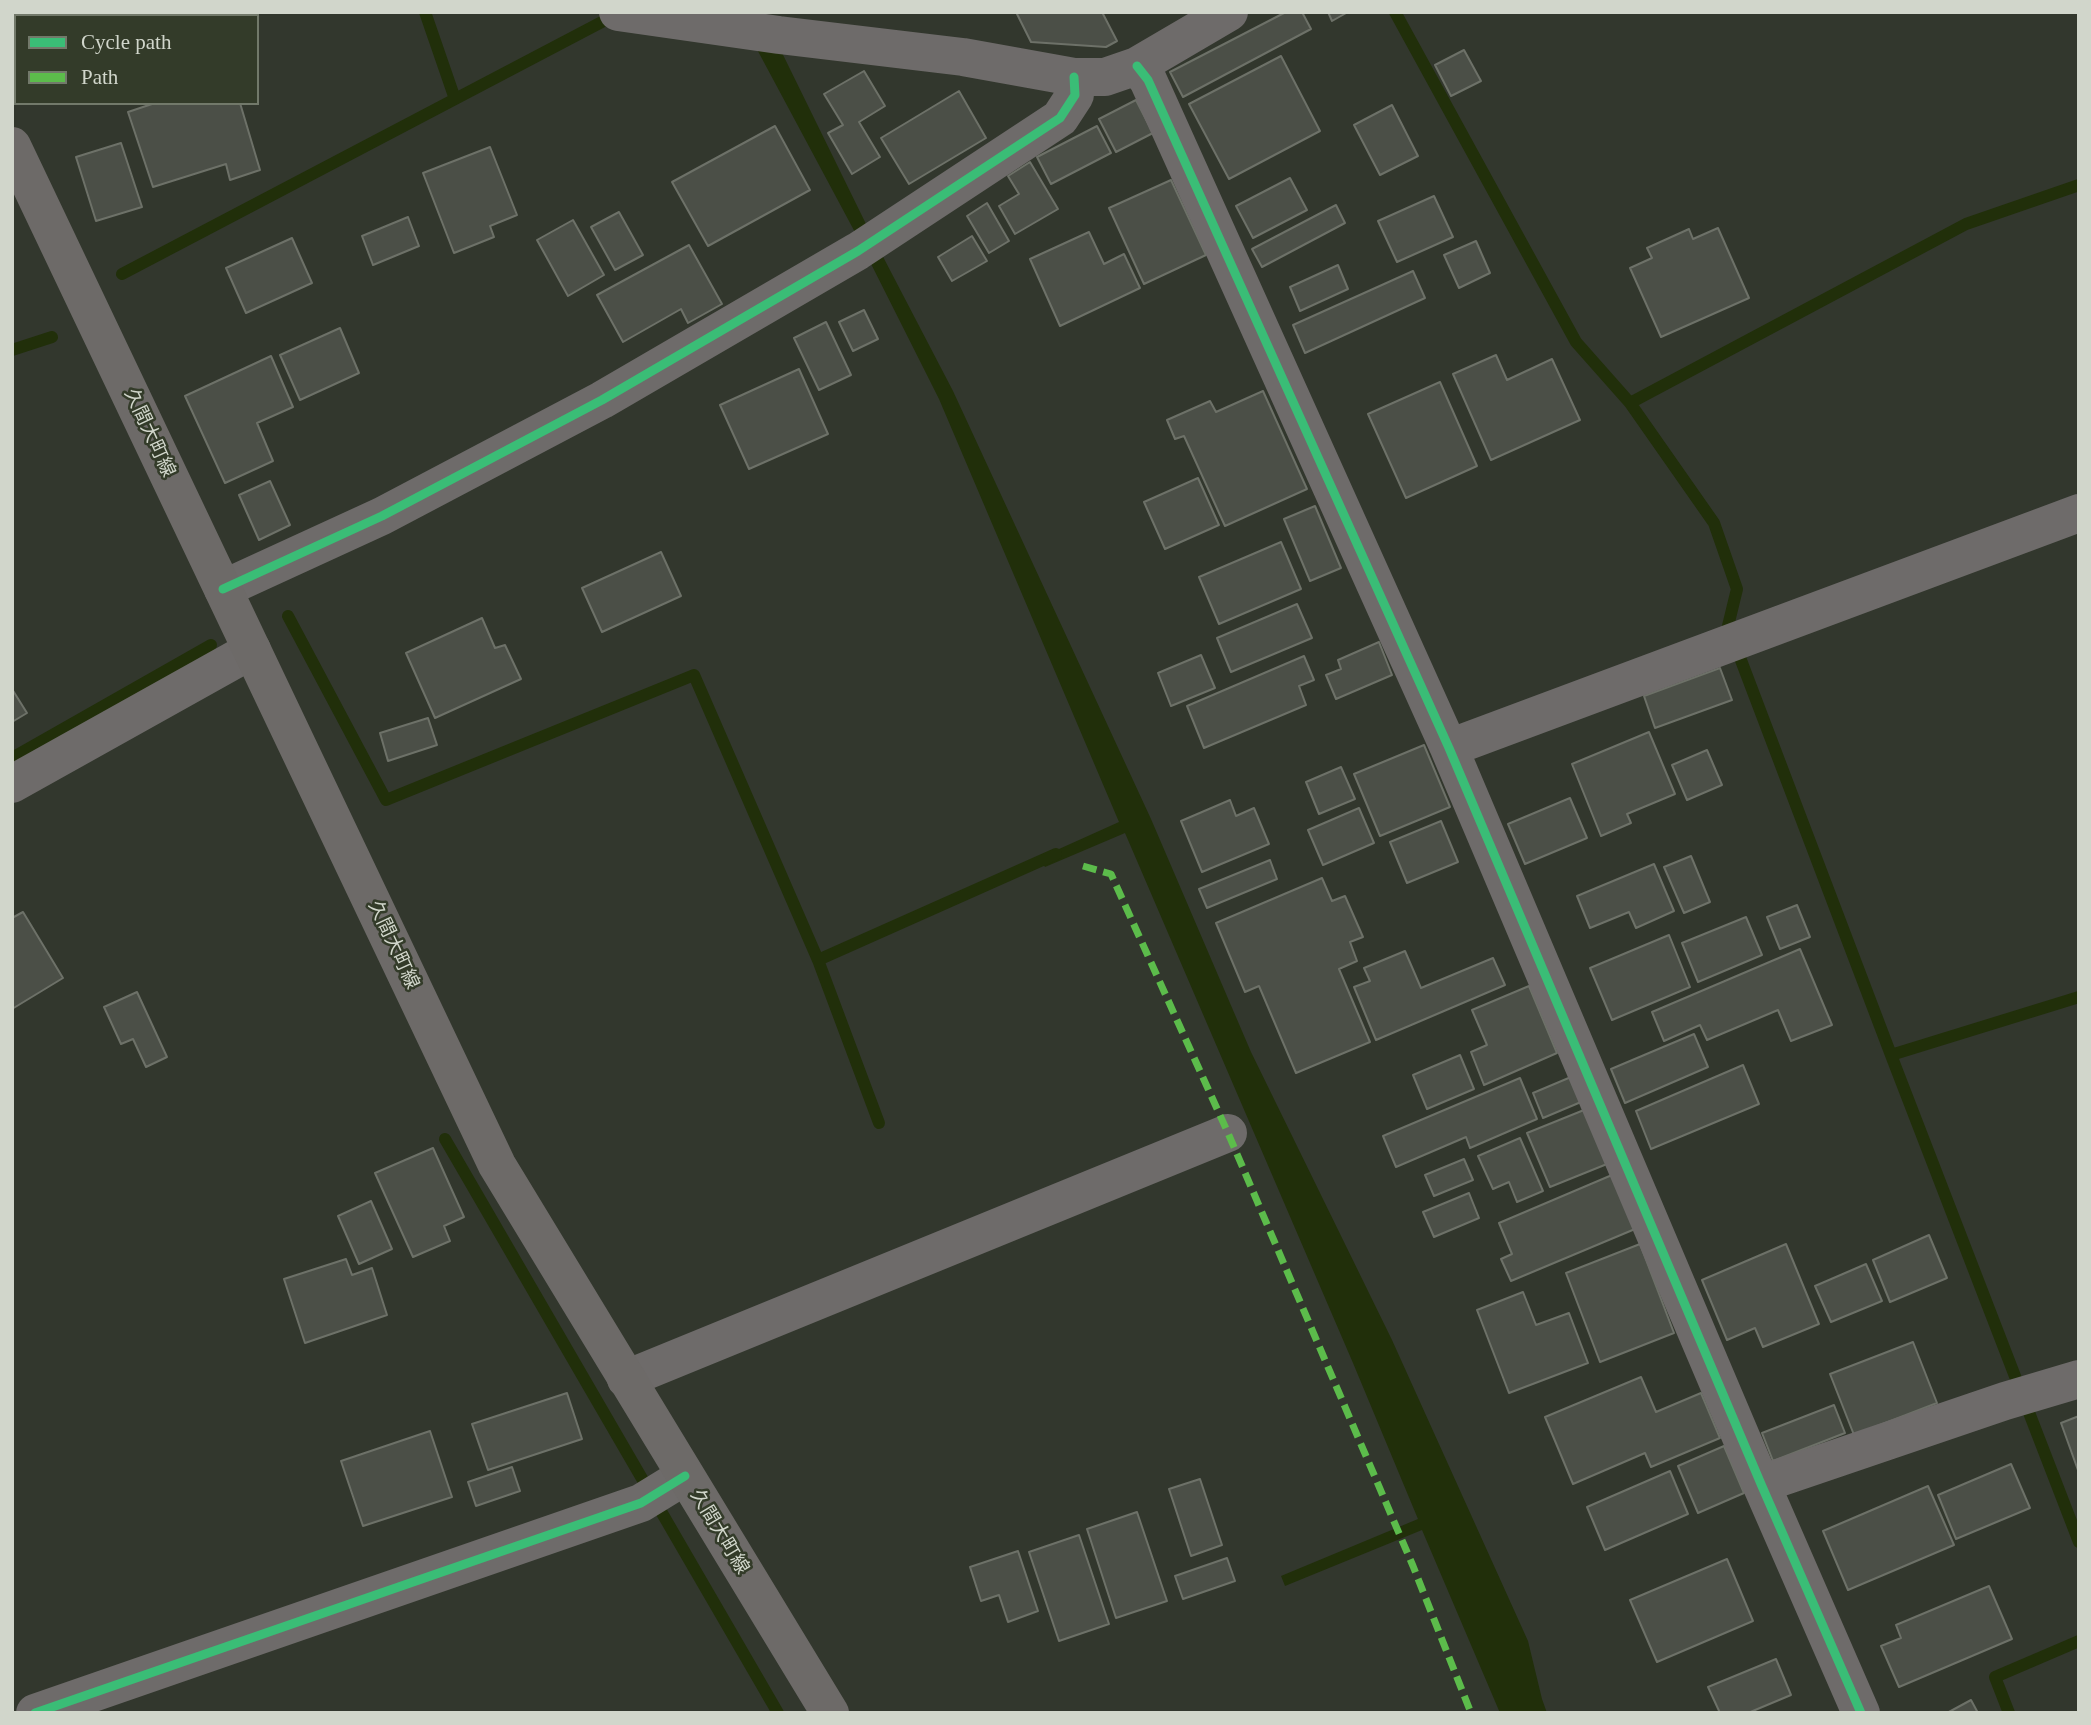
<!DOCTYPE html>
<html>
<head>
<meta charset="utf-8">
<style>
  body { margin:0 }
  #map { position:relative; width:2091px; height:1725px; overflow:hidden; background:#32372d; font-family:"Times New Roman",serif }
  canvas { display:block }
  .frame { position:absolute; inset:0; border:14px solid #d1d6cb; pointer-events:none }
  .legend { position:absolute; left:14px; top:14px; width:245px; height:91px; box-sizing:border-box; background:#333b29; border:2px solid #72796a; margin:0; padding:9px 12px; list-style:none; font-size:21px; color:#d1d6cb }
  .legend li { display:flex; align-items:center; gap:14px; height:35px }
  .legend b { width:35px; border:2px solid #72796a }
</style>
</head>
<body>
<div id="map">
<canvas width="2091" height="1725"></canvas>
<div class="frame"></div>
<ul class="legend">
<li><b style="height:9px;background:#3abd76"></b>Cycle path</li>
<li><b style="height:9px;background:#5cbc4b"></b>Path</li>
</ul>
</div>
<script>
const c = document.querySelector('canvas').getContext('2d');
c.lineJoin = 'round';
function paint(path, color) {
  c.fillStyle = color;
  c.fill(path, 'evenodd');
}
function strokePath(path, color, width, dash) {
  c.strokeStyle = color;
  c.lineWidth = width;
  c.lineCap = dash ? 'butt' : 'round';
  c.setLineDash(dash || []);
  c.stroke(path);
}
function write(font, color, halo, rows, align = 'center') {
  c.font = font + ' "Times New Roman","Noto Sans JP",serif';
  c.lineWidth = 5;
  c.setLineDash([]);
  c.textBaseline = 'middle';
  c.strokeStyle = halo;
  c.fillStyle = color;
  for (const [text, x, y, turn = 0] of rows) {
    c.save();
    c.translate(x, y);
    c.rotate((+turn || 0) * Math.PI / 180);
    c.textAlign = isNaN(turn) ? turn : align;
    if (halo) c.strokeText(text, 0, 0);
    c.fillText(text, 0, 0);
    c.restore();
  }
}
paint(new Path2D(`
  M737 12H762L867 226 953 391 1151 819 1251 1052 1392 1340 1528 1641 1542 1699 1547 1713H1500L1422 1530 1285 1586 1281 1576 1418 1519 1353 1363 1125 833 1045 867 1039 858 1119 822 939 399 857 236Z`), '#212f0a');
strokePath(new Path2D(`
  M425 12 455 99
  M1395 12 1576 342 1630 403 1714 523 1737 589 1728 626 1891 1055 2079 1542
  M122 274 617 14
  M12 350 52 337
  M1630 403 1966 224 2079 185
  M288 616 386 800 694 675 818 960 1056 854
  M12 758 211 645
  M818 960 879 1123
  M1891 1055 2079 997
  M445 1139 778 1713
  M2009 1713 1995 1677 2079 1641`), '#212f0a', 12);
const building = new Path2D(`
  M75 12H135L136 16H64Z
  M1016 12H1102L1117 41 1106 47 1031 42Z
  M1286 12H1302L1311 29 1183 97 1170 72Z
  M1328 12H1348L1332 21Z
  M1464 50 1481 81 1451 96 1435 65Z
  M1281 56 1320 131 1229 179 1189 104Z
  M864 71 885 106 859 122 880 157 852 174 828 133 843 125 824 94Z
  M959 91 986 138 909 184 881 138Z
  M1136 100 1153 133 1116 152 1099 119Z
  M155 103H240L260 170 230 180 226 164 153 187 128 112Z
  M1392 105 1418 156 1380 175 1354 125Z
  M775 126 810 190 708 246 672 182Z
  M1097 126 1111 153 1051 184 1037 157Z
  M121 143 142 207 96 221 76 157Z
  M490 147 517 215 490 226 494 237 454 253 423 173Z
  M1030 162 1058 209 1015 234 999 206 1019 194 1008 176Z
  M1290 178 1307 210 1253 238 1236 206Z
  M1171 180 1206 255 1144 284 1109 208Z
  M1434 196 1453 237 1397 262 1378 221Z
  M987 203 1009 241 989 253 967 216Z
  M1336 205 1345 223 1262 267 1252 249Z
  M619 212 643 255 615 270 591 227Z
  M408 217 419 246 373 265 362 236Z
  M573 220 604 275 568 296 537 240Z
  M1718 228 1749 298 1661 337 1630 268 1652 258 1647 248 1689 229 1693 239Z
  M1089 232 1104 264 1124 254 1140 288 1060 326 1030 259Z
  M972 236 987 261 952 281 938 257Z
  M292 238 312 283 246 313 226 268Z
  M1476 241 1490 273 1459 288 1444 255Z
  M689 245 722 304 688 323 681 309 623 342 597 295Z
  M1338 265 1348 289 1300 311 1290 287Z
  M1413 271 1425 298 1305 353 1293 325Z
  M864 310 878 339 853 351 839 322Z
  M826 322 851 375 819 390 794 338Z
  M340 328 359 373 300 400 280 355Z
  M1496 355 1507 380 1552 359 1580 420 1491 460 1453 374Z
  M271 356 293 407 257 423 273 461 225 483 185 396Z
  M799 369 828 434 749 469 720 405Z
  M1440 382 1477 466 1406 498 1368 414Z
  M1263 391 1307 489 1225 526 1184 436 1175 439 1167 420 1210 401 1216 412Z
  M1198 478 1219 525 1165 549 1144 502Z
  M270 481 290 525 259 540 239 495Z
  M1315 506 1341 568 1310 581 1284 519Z
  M1281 542 1301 589 1219 624 1199 577Z
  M661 552 681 596 602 632 582 588Z
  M1297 604 1312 638 1231 672 1217 638Z
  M482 618 495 648 505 645 521 679 435 718 406 653Z
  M1379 642 1392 675 1336 699 1326 675 1341 669 1338 660Z
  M1201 655 1215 688 1171 706 1158 673Z
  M1304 656 1314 680 1299 686 1306 705 1204 748 1187 706Z
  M1720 668 1732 700 1655 728 1644 696Z
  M12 689 27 713 12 722Z
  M428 718 437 745 388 761 380 733Z
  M1649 732 1675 794 1627 814 1631 823 1601 836 1572 764Z
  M1424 745 1450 807 1380 836 1354 774Z
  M1707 750 1722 785 1687 800 1672 765Z
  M1341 767 1355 799 1319 814 1306 782Z
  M1570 798 1587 838 1525 864 1508 824Z
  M1230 800 1236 816 1254 808 1269 844 1202 872 1181 821Z
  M1359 808 1374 843 1323 865 1308 830Z
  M1441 821 1458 862 1407 883 1390 842Z
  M1691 856 1710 902 1684 913 1664 867Z
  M1270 860 1277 879 1207 908 1199 889Z
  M1654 864 1674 911 1636 928 1629 912 1590 928 1577 896Z
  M1322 878 1332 901 1345 896 1363 937 1350 942 1357 961 1339 969 1370 1042 1296 1073 1259 986 1245 992 1216 923Z
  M1797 905 1810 937 1780 949 1767 917Z
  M23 912 63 978 12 1009V918Z
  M1746 917 1762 955 1698 982 1682 943Z
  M1669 935 1690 987 1612 1020 1590 968Z
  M1800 949 1832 1025 1791 1041 1778 1010 1707 1040 1700 1025 1664 1041 1652 1012Z
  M1405 951 1421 988 1493 958 1505 985 1376 1040 1354 987 1370 981 1364 968Z
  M1529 986 1557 1053 1484 1085 1471 1052 1487 1045 1472 1010Z
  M137 992 167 1057 146 1067 133 1039 121 1044 104 1007Z
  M1694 1034 1708 1067 1625 1103 1611 1069Z
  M1460 1055 1474 1089 1427 1109 1413 1075Z
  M1743 1065 1759 1104 1651 1149 1636 1111Z
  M1571 1077 1581 1102 1543 1118 1533 1093Z
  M1520 1078 1537 1119 1470 1148 1466 1137 1396 1167 1383 1136Z
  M1584 1110 1607 1164 1550 1187 1527 1133Z
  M1520 1138 1543 1191 1517 1202 1509 1182 1493 1189 1478 1156Z
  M433 1148 464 1217 444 1226 450 1241 413 1257 375 1173Z
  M1464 1159 1473 1180 1434 1196 1425 1175Z
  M1612 1175 1635 1229 1511 1281 1501 1259 1512 1254 1499 1223Z
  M1469 1193 1479 1218 1434 1237 1423 1212Z
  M371 1201 392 1249 359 1264 338 1216Z
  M1929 1235 1947 1278 1890 1302 1873 1260Z
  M1640 1244 1674 1333 1600 1362 1566 1273Z
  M1786 1244 1819 1324 1763 1347 1755 1328 1727 1340 1702 1280Z
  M346 1259 352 1275 372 1268 387 1315 305 1343 284 1279Z
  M1866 1264 1882 1301 1831 1322 1815 1286Z
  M1523 1292 1536 1325 1569 1313 1588 1363 1509 1393 1477 1310Z
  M1913 1342 1937 1403 1854 1435 1830 1374Z
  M1641 1377 1656 1412 1701 1393 1720 1438 1651 1467 1645 1453 1573 1484 1545 1417Z
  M567 1393 582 1439 488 1470 472 1424Z
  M1834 1405 1845 1433 1773 1461 1762 1433Z
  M2079 1416V1473L2061 1423Z
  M430 1431 452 1497 363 1526 341 1461Z
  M1724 1446 1744 1493 1698 1513 1678 1466Z
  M2011 1464 2030 1508 1956 1539 1938 1495Z
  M512 1467 520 1491 476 1506 468 1482Z
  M1670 1471 1688 1514 1605 1550 1587 1507Z
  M1200 1479 1222 1545 1191 1556 1169 1489Z
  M1928 1486 1954 1545 1848 1590 1823 1531Z
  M1137 1512 1167 1601 1116 1618 1087 1529Z
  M1079 1535 1109 1624 1059 1641 1029 1552Z
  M1018 1551 1038 1611 1008 1622 999 1595 981 1601 970 1567Z
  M1227 1558 1235 1581 1183 1599 1175 1576Z
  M1727 1559 1753 1621 1657 1662 1630 1600Z
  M1989 1586 2012 1639 1899 1687 1881 1646 1901 1638 1896 1625Z
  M1776 1659 1791 1695 1748 1713H1720L1708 1687Z
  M1971 1700 1978 1713H1947Z`);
paint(building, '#4b4f47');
strokePath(building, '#6d7168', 2);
strokePath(new Path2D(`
  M618 12 779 35 963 57 1074 77H1105L1137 66 1229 12
  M1137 66 1148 80 1449 748 1761 1484 1861 1713
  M223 589 382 516 602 400 858 251 1060 118 1075 95 1074 77
  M1449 748 2079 513
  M12 784 252 650
  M626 1379 1228 1133
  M1761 1484 2005 1401 2079 1379
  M35 1713 641 1503 685 1476`), '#6e6b6a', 38);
strokePath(new Path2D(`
  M12 146 497 1165 830 1713`), '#6d6a68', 38);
strokePath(new Path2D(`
  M1083 866 1111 874 1228 1133 1413 1566 1471 1713`), '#5cbc4b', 7, [14, 7]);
strokePath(new Path2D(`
  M1137 66 1148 80 1449 748 1761 1484 1861 1713
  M223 589 382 516 602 400 858 251 1060 118 1075 95 1074 77
  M35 1713 641 1503 685 1476`), '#3abd76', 9);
write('19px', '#d1d6cb', '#333b29', [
  ["久間大町線",149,433,65],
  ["久間大町線",393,945,65],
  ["久間大町線",719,1532,59]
]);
</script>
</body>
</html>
